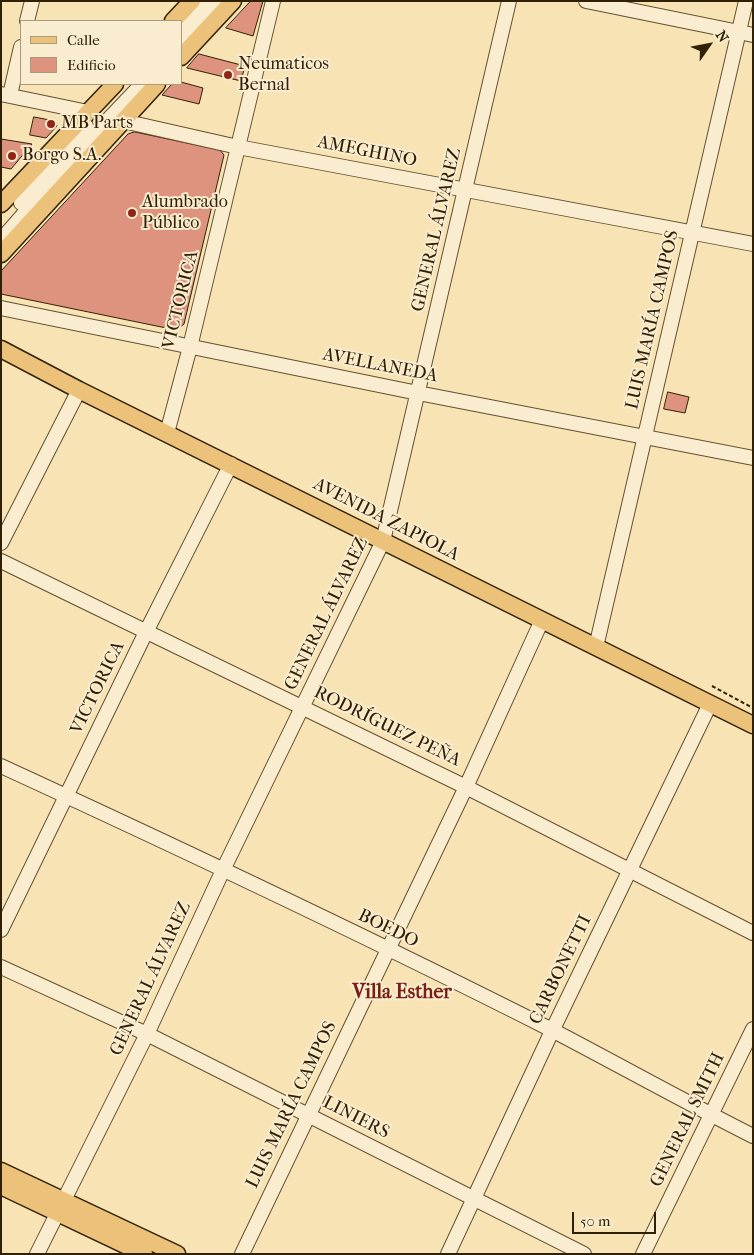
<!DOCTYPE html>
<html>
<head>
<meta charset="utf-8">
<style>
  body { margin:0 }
  #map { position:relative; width:754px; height:1255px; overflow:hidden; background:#f8e3b5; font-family:"IM FELL French Canon",serif }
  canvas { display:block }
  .frame { position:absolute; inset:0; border:2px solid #302006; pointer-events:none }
  .legend { position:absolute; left:20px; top:20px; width:162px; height:65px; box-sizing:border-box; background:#faedcf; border:1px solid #a99b7f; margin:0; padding:6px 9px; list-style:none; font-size:15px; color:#302006 }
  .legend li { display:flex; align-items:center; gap:10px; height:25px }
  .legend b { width:25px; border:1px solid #a99b7f }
  .north { position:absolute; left:684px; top:20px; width:50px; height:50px; -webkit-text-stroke:4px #faedcf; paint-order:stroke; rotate:57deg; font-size:14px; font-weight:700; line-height:20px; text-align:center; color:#302006 }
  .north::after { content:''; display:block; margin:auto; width:18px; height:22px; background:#302006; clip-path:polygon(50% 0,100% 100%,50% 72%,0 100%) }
  .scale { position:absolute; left:572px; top:1212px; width:84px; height:22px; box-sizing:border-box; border:2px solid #302006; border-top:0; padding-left:6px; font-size:15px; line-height:18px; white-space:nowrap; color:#302006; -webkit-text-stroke:4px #faedcf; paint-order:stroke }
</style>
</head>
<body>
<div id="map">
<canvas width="754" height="1255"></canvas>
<div class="frame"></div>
<ul class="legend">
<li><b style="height:6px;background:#ecc27a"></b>Calle</li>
<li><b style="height:14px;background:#dd937d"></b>Edificio</li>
</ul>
<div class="north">N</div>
<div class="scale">50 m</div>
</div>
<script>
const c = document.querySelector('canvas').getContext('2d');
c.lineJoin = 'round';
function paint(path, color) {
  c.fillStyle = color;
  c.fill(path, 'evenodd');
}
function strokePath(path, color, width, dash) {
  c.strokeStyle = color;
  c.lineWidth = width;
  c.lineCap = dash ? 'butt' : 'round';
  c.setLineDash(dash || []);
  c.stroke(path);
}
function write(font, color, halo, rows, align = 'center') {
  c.font = font + ' "IM FELL French Canon",serif';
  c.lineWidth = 4;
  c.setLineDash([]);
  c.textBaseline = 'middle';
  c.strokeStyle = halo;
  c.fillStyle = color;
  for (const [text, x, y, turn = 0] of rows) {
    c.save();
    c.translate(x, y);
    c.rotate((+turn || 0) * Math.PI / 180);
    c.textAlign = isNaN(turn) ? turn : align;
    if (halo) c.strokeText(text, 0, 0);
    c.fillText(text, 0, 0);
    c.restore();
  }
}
const building = new Path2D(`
  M251 1H263L253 36 226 28Z
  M199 54 245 66 241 81 187 68Z
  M181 82 203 88 199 104 162 95 172 84H181Z
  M34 117 55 121 57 126 46 138 30 135Z
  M135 132 220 150 224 155 184 324 176 330 1 294V271L128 134Z
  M1 139 32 144 11 169 1 167Z
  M668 392 689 397 685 413 664 409Z`);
paint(building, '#dd937d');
strokePath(building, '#302006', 1);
const minor = new Path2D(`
  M586 1 753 35
  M27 21 32 1
  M181 24 203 1
  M181 41 218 1
  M1 94 88 112
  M10 95 21 47
  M123 121 238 147 753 244
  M21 203 37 180 86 126
  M1 240 22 216 45 186 142 84
  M1 308 418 393 753 458
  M167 433 190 347 273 1
  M1 543 79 390
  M1 561 466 787 753 933
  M596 647 746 1
  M1 766C186 851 370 938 552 1030 619 1065 685 1102 753 1136
  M1 930 146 632 231 464
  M1 967 147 1034 584 1254
  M37 1254 147 1034 223 870 383 541 509 1
  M242 1254 466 787 542 620
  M448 1254 552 1031 710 704
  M643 1254 753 1029`);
const major = new Path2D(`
  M173 21 192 1
  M181 57 233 1
  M1 204 115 84
  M1 254 157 84
  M1 349 79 390 753 725
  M1 1171 177 1254
  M1 1186 144 1254`);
strokePath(minor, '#625132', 16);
strokePath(major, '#302006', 19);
strokePath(new Path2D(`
  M712 686 753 708`), '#302006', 2, [4, 2.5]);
strokePath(minor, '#faedcf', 14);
strokePath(major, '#ecc27a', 16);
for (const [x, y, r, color] of [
  [228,75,5,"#8f2418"],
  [51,124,5,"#8f2418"],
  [12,156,5,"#8f2418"],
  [132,213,5,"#8f2418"]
]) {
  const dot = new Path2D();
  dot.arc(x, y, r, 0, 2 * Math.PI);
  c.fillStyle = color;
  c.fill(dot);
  strokePath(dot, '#faedcf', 2);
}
write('18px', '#302006', '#faedcf', [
  ["Neumaticos",238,65],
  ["Bernal",238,86],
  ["MB Parts",61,124],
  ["Borgo S.A.",22,156],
  ["Alumbrado",142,203],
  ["Público",142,224]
], 'left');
write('18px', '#302006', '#faedcf', [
  ["AMEGHINO",367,152,11],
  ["GENERAL ÁLVAREZ",437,230,-77],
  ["VICTORICA",181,300,-76],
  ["LUIS MARÍA CAMPOS",653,320,-77],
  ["AVELLANEDA",380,366,11],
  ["AVENIDA ZAPIOLA",386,520,27],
  ["GENERAL ÁLVAREZ",327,614,-64],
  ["VICTORICA",98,688,-64],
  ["RODRÍGUEZ PEÑA",387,727,26],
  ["BOEDO",388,929,26],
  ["CARBONETTI",561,970,-64],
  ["GENERAL ÁLVAREZ",151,979,-65],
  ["LUIS MARÍA CAMPOS",292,1105,-64],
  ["LINIERS",356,1118,27],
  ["GENERAL SMITH",688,1120,-64]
]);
write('bold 20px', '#7a1f14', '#faedcf', [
  ["Villa Esther",402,993]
]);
</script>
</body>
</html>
